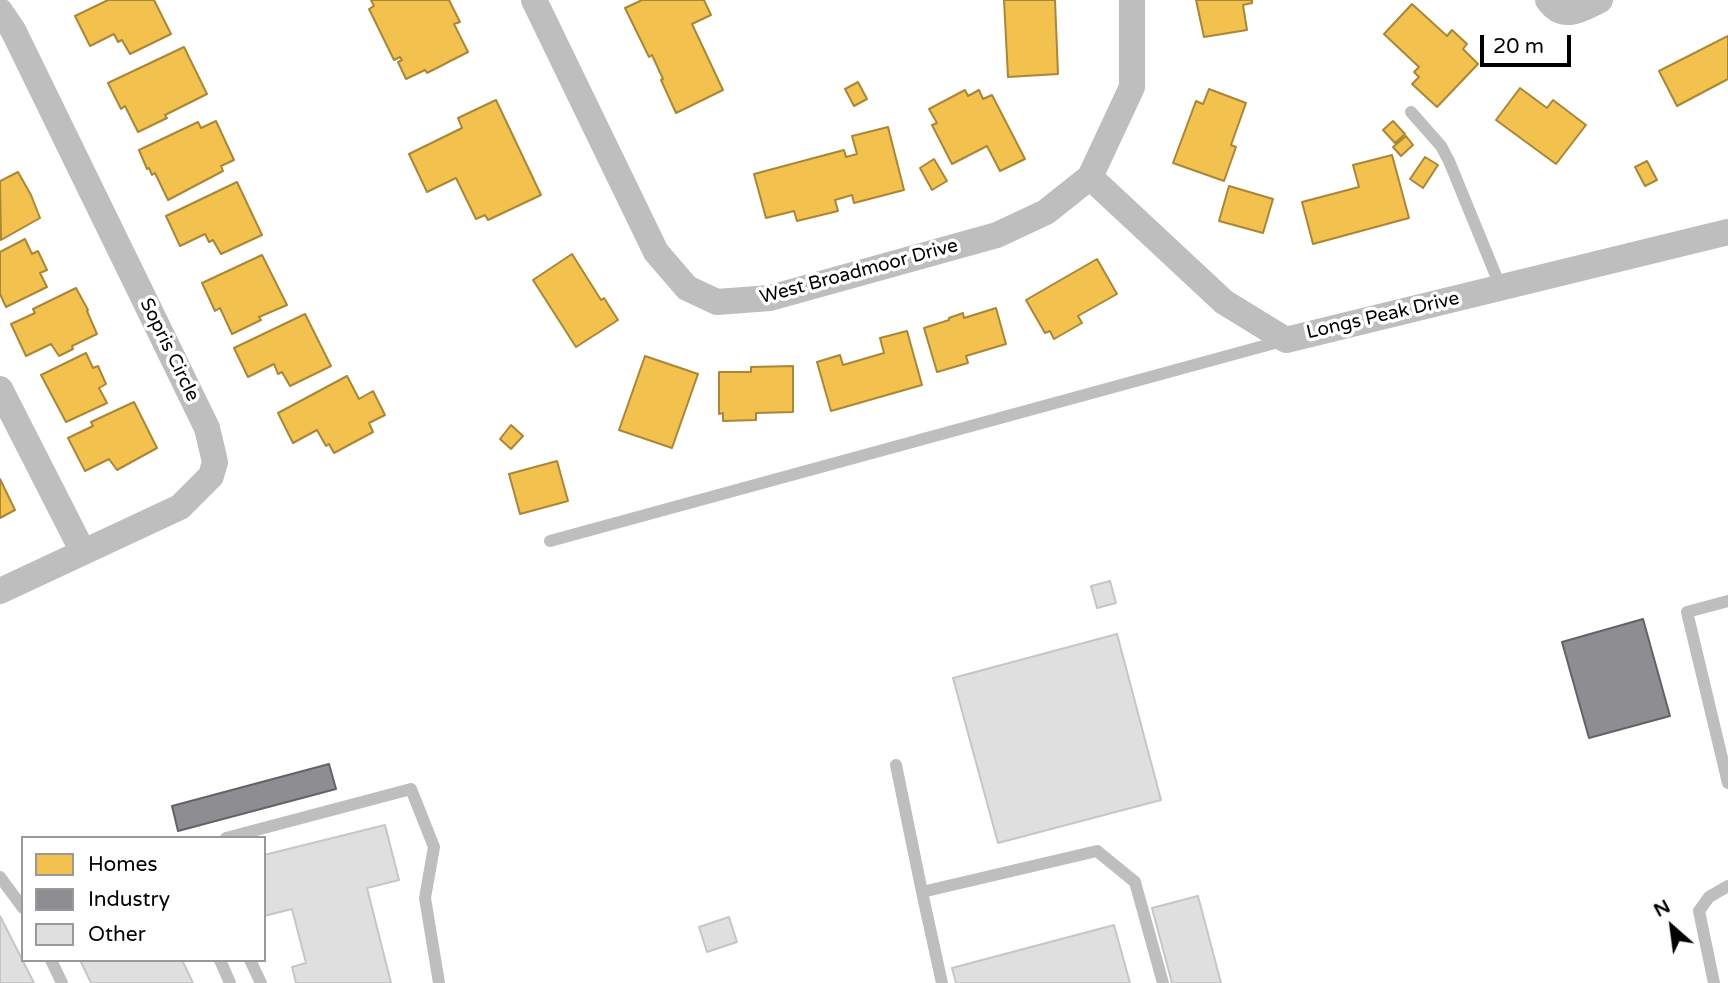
<!DOCTYPE html>
<html>
<head>
<meta charset="utf-8">
<style>
  body { margin:0 }
  #map { position:relative; width:1728px; height:983px; overflow:hidden; background:#fff; font-family:"Varela Round",sans-serif }
  canvas { display:block }
  .legend { position:absolute; left:21px; top:836px; width:245px; height:126px; box-sizing:border-box; background:#fff; border:2px solid #999; margin:0; padding:9px 12px; list-style:none; font-size:21px; color:#000 }
  .legend li { display:flex; align-items:center; gap:14px; height:35px }
  .legend b { width:35px; border:2px solid #999 }
  .north { position:absolute; left:1637px; top:892px; width:70px; height:70px; -webkit-text-stroke:5px #fff; paint-order:stroke; rotate:332deg; font-size:19px; font-weight:700; line-height:28px; text-align:center; color:#000 }
  .north::after { content:''; display:block; margin:auto; width:24px; height:32px; background:#000; clip-path:polygon(50% 0,100% 100%,50% 72%,0 100%) }
  .scale { position:absolute; left:1480px; top:35px; width:91px; height:32px; box-sizing:border-box; border:4px solid #000; border-top:0; padding-left:9px; font-size:21px; line-height:24px; white-space:nowrap; color:#000; -webkit-text-stroke:5px #fff; paint-order:stroke }
</style>
</head>
<body>
<div id="map">
<canvas width="1728" height="983"></canvas>
<ul class="legend">
<li><b style="height:19px;background:#f2c14e"></b>Homes</li>
<li><b style="height:19px;background:#8d8d92"></b>Industry</li>
<li><b style="height:19px;background:#dfdfdf"></b>Other</li>
</ul>
<div class="north">N</div>
<div class="scale">20 m</div>
</div>
<script>
const c = document.querySelector('canvas').getContext('2d');
c.lineJoin = 'round';
function paint(path, color) {
  c.fillStyle = color;
  c.fill(path, 'evenodd');
}
function strokePath(path, color, width, dash) {
  c.strokeStyle = color;
  c.lineWidth = width;
  c.lineCap = dash ? 'butt' : 'round';
  c.setLineDash(dash || []);
  c.stroke(path);
}
function write(font, color, halo, rows, align = 'center') {
  c.font = font + ' "Varela Round",sans-serif';
  c.lineWidth = 7;
  c.setLineDash([]);
  c.textBaseline = 'middle';
  c.strokeStyle = halo;
  c.fillStyle = color;
  for (const [text, x, y, turn = 0] of rows) {
    c.save();
    c.translate(x, y);
    c.rotate((+turn || 0) * Math.PI / 180);
    c.textAlign = isNaN(turn) ? turn : align;
    if (halo) c.strokeText(text, 0, 0);
    c.fillText(text, 0, 0);
    c.restore();
  }
}
const homes = new Path2D(`
  M108 0H154L171 34 130 54 122 40 118 42 114 34 90 46 75 16Z
  M371 0H449L460 22 454 24 468 52 427 73 425 70 406 79 398 62 402 60 400 57 394 60 369 9 374 6Z
  M642 0H704L711 15 692 24 723 90 676 113 661 80 663 79 652 55 649 57 625 8Z
  M1004 0H1055L1058 74 1008 77Z
  M1196 0H1252V3L1243 5 1247 30 1204 37Z
  M1412 4 1447 36 1452 30 1467 44 1463 49 1478 64 1437 107 1412 84 1419 77 1414 72 1419 67 1384 34Z
  M1728 36V79L1677 106 1659 71Z
  M184 47 207 94 165 115 167 118 138 132 125 106 121 109 108 83Z
  M858 82 867 99 854 106 845 89Z
  M1520 88 1547 108 1553 100 1586 125 1556 164 1496 120Z
  M1209 89 1246 103 1231 145 1236 147 1224 181 1173 163 1196 101 1203 104Z
  M965 90 968 96 979 90 983 99 992 95 1025 159 1000 171 987 146 952 164 932 125 937 123 929 109Z
  M496 100 541 195 488 220 485 215 476 219 456 178 427 192 409 154 462 128 458 118Z
  M216 121 234 160 221 166 223 171 168 200 155 173 152 175 149 168 147 169 139 150 198 122 201 128Z
  M1393 121 1405 134 1395 143 1383 130Z
  M888 127 904 190 854 203 852 195 835 200 838 211 797 221 794 211 766 218 754 174 844 150 846 157 857 154 852 136Z
  M1406 136 1413 145 1401 156 1393 147Z
  M1392 155 1409 218 1313 244 1302 202 1359 187 1353 165Z
  M1425 157 1438 165 1423 188 1410 179Z
  M934 159 947 181 932 190 920 168Z
  M1647 161 1657 180 1645 186 1635 167Z
  M18 172 31 195 40 218 1 240 0 181Z
  M237 182 262 235 221 254 213 240 209 242 205 234 180 246 166 216Z
  M1229 186 1273 199 1263 233 1219 221Z
  M25 239 32 254 38 251 47 270 40 273 47 287 6 307 0 294V252Z
  M572 254 601 300 604 298 618 320 576 347 533 280Z
  M262 255 287 305 259 317 261 320 232 334 220 308 215 311 202 283Z
  M1097 259 1117 294 1078 316 1082 323 1054 339 1050 331 1045 333 1026 300Z
  M76 288 88 310 87 311 97 334 72 346 73 349 59 356 51 344 26 356 11 324 35 313 33 309Z
  M996 308 1006 344 966 356 968 363 937 372 924 328 949 320V318L963 313 964 318Z
  M305 314 331 366 290 386 282 372 278 374 274 364 248 377 234 348Z
  M907 331 922 385 831 411 817 362 840 355 843 365 884 353 880 338Z
  M86 353 93 368 98 366 106 384 99 388 107 403 66 422 41 375Z
  M645 356 698 374 672 448 619 430Z
  M793 366V412L756 413V420L723 421V413L719 414V372H751V367Z
  M347 376 359 399 373 391 385 415 369 423 373 432 334 453 329 444 326 446 317 430 293 443 278 413Z
  M134 402 157 448 117 470 109 459 85 471 68 438 93 426 91 422Z
  M511 425 523 436 511 449 500 439Z
  M557 461 568 501 520 514 509 474Z
  M0 479 15 510 0 518Z`);
paint(homes, '#f2c14e');
strokePath(homes, '#a98737', 2);
const industry = new Path2D(`
  M1643 619 1670 716 1589 738 1562 642Z
  M329 764 336 789 178 831 172 806Z`);
paint(industry, '#8d8d92');
strokePath(industry, '#636366', 2);
const building = new Path2D(`
  M1110 581 1116 603 1097 608 1091 586Z
  M1117 634 1161 800 998 843 953 678Z
  M385 825 399 880 367 888 391 983H296L292 967 306 963 292 909 264 916V855Z
  M1198 896 1221 983H1172L1152 908Z
  M0 916 34 983H0Z
  M729 917 737 942 707 952 699 927Z
  M1114 925 1130 983H956L952 968Z
  M80 960H182L193 983H91Z`);
paint(building, '#dfdfdf');
strokePath(building, '#c6c6c6', 2);
strokePath(new Path2D(`
  M1411 112 1441 146 1449 161 1501 288
  M550 541 1282 341
  M1728 601 1687 612 1728 783
  M896 765 922 892
  M226 838 411 789 434 847 425 898 439 983
  M0 877 23 908
  M51 960 62 983
  M220 960 230 983
  M250 960 261 983
  M942 983 922 892 1097 851 1135 882 1163 983
  M1714 983 1699 911 1709 897 1728 886`), '#bebebe', 12);
strokePath(new Path2D(`
  M534 0 656 252 687 288 717 302 770 298 997 235 1046 212 1090 177 1132 87V0
  M1548 0C1563 22 1582 9 1600 0
  M0 11 13 30 207 428 215 462 211 476 180 507 0 591
  M1090 177 1224 302 1286 340 1728 232
  M0 389 83 552`), '#bebebe', 26);
write('19px', '#000', '#fff', [
  ["West Broadmoor Drive",859,272,-15],
  ["Longs Peak Drive",1383,316,-13],
  ["Sopris Circle",169,350,64]
]);
</script>
</body>
</html>
